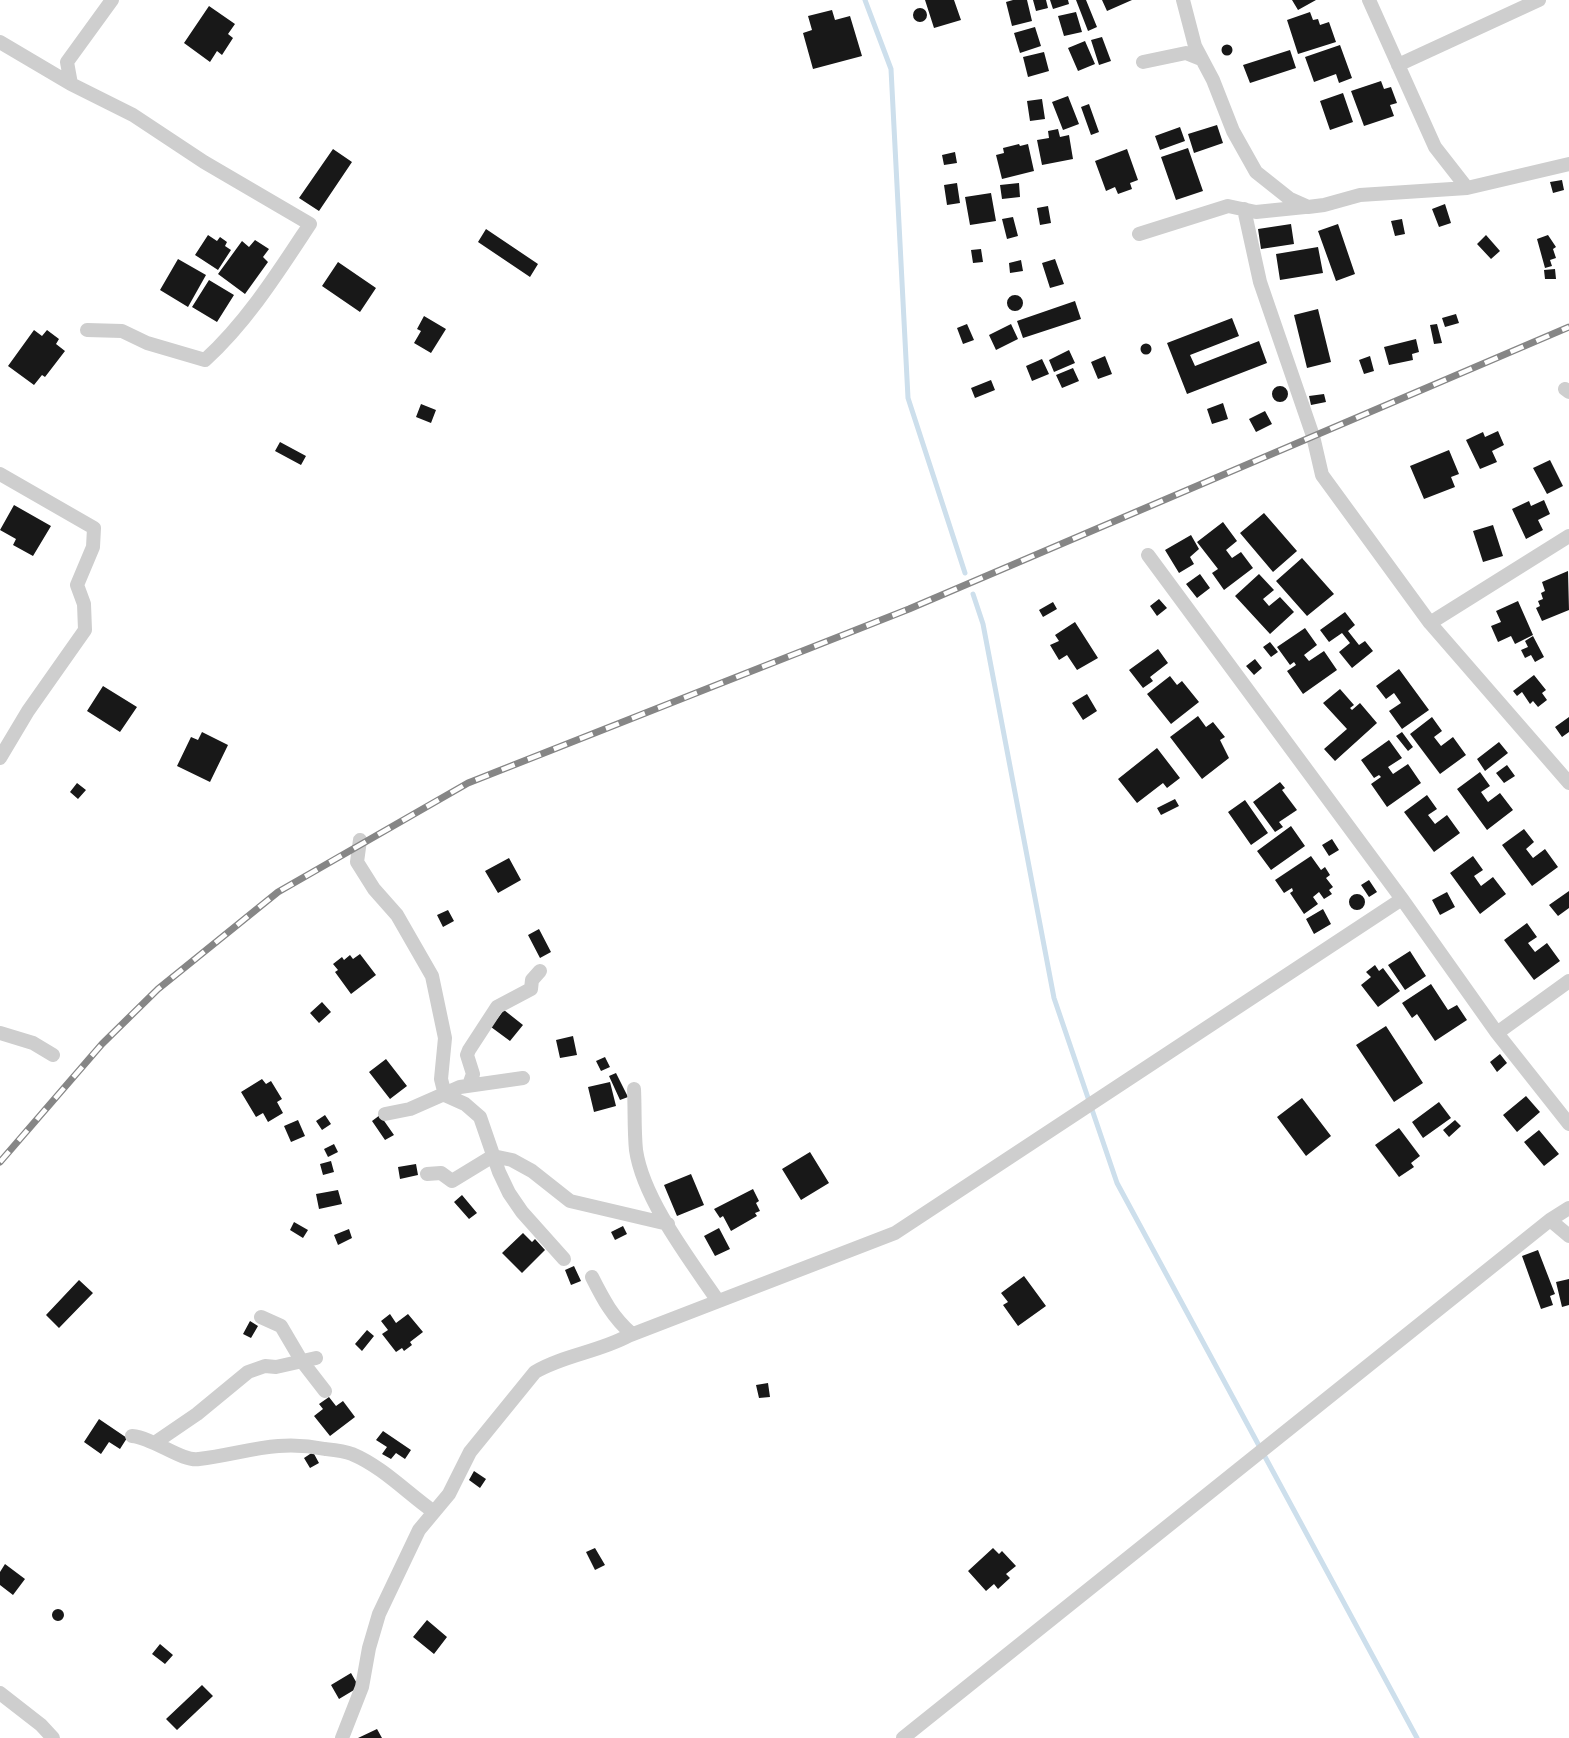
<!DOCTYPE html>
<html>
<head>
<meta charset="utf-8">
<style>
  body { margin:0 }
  canvas { display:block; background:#fff }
</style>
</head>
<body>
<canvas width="1569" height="1738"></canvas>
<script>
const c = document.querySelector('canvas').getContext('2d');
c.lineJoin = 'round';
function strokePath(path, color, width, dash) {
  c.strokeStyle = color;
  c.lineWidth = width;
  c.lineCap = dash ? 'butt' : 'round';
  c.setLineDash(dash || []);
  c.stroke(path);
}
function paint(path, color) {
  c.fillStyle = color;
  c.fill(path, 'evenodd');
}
strokePath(new Path2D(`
  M865 0 891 69 908 398 965 573
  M973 594 983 624 1054 998 1117 1183 1417 1738`), '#cddfec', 5);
paint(new Path2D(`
  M925 0H954L961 20 934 28Z
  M1013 0H1027L1032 21 1012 26 1006 2Z
  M1033 0H1046L1048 8 1036 11Z
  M1050 0H1068L1069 4 1053 9Z
  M1076 0H1086L1097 27 1088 31Z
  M1102 0H1132L1107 11Z
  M1292 0H1316L1298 10Z
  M209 6 235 24 228 34 233 38 222 55 217 51 210 62 184 43Z
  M913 15a7 7 0 1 1 14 0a7 7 0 1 1-14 0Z
  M832 10 835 20 850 16 862 56 813 69 803 33 812 30 808 16Z
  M1076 12 1082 32 1064 36 1058 16Z
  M1310 12 1313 20 1318 19 1320 25 1329 22 1336 42 1298 54 1287 20Z
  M1035 27 1041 46 1020 53 1014 33Z
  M1102 37 1111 61 1099 65 1091 40Z
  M1085 41 1095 64 1078 71 1068 48Z
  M1221.5 50a5.5 5.5 0 1 1 11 0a5.5 5.5 0 1 1-11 0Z
  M1340 45 1352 78 1339 83 1336 74 1314 82 1305 57Z
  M1290 50 1296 68 1250 83 1243 65Z
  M1044 52 1049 71 1028 77 1023 57Z
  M1381 81 1384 89 1391 87 1397 103 1390 105 1394 116 1364 126 1351 91Z
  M1343 93 1353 122 1330 130 1320 101Z
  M1068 96 1079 124 1063 130 1052 102Z
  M1042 99 1045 119 1030 121 1027 101Z
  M1089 104 1099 132 1091 135 1081 107Z
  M1217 125 1223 143 1194 153 1188 134Z
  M1180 127 1185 141 1160 150 1155 136Z
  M1058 129 1060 137 1069 135 1073 159 1042 165 1037 140 1049 138 1048 131Z
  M1019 144 1020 146 1028 144 1034 171 1002 179 996 155 1004 153 1003 148Z
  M1188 148 1203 191 1176 200 1161 157Z
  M333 149 352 162 319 211 299 198Z
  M1127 149 1138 180 1130 183 1132 189 1118 194 1115 187 1106 191 1095 161Z
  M955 152 957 163 944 165 942 155Z
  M1562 180 1564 190 1553 193 1550 182Z
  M957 183 960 203 947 205 944 185Z
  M1019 183 1020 197 1002 199 1000 185Z
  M991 193 996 221 970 225 965 197Z
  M1445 204 1451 223 1439 227 1432 209Z
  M1048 206 1051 223 1040 225 1037 208Z
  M1013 217 1018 236 1007 239 1002 219Z
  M1402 219 1405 234 1395 236 1391 221Z
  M1291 224 1294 244 1261 249 1258 229Z
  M1338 224 1355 274 1336 281 1318 231Z
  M486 229 538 264 530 277 478 242Z
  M208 235 217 241 220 237 227 242 225 246 231 250 218 270 195 255Z
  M1486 235 1500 251 1491 259 1477 244Z
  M1548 235 1556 247 1553 249 1556 258 1550 260 1552 266 1545 268 1537 239Z
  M255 240 269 249 263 257 268 262 245 294 218 274 242 241 249 247Z
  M1318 247 1323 273 1280 280 1276 254Z
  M981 249 983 262 973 263 971 250Z
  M178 259 206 275 188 307 160 290Z
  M1055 259 1064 284 1050 288 1042 263Z
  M1021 260 1023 271 1010 273 1009 263Z
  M338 262 376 288 360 312 322 286Z
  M1555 269 1556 279H1545L1544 270Z
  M209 280 234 295 217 322 192 307Z
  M1007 303a8 8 0 1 1 16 0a8 8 0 1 1-16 0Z
  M1075 301 1081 319 1023 338 1017 321Z
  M1318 309 1331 362 1307 368 1294 315Z
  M1456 314 1459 323 1445 327 1442 318Z
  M424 316 446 329 431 353 414 343 421 331 417 329Z
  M1232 318 1239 336 1190 355 1195 366 1259 341 1267 363 1187 394 1167 343Z
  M967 324 974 340 963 344 957 328Z
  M1011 324 1018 339 996 350 989 335Z
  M1437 324 1442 343 1434 344 1430 325Z
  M34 330 42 336 47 330 59 339 56 344 65 351 45 377 42 375 34 385 8 366Z
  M1416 339 1419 352 1412 354 1413 360 1389 365 1384 347Z
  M1140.5 349a5.5 5.5 0 1 1 11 0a5.5 5.5 0 1 1-11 0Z
  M1069 350 1075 363 1054 372 1049 360Z
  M1105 356 1112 374 1098 379 1091 362Z
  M1370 356 1374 371 1364 374 1359 360Z
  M1042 359 1049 374 1032 381 1026 366Z
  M1073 368 1079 381 1062 388 1056 375Z
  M991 380 995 390 975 398 971 388Z
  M1272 394a8 8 0 1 1 16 0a8 8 0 1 1-16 0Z
  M1324 394 1326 402 1311 405 1309 396Z
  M1223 403 1228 419 1212 424 1207 409Z
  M421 404 436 410 431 423 416 417Z
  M1265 411 1272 424 1256 432 1249 419Z
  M1498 431 1504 445 1492 451 1497 462 1480 469 1466 440 1483 432 1485 437Z
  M280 442 306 456 301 465 275 451Z
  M1449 450 1459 474 1451 477 1455 487 1424 499 1410 466Z
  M1550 460 1563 486 1547 494 1533 468Z
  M1544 500 1550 514 1538 520 1543 530 1526 539 1512 509 1529 501 1531 506Z
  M14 505 51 526 33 556 13 545 16 539 0 530Z
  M1264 513 1297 551 1273 572 1240 533Z
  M1223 522 1237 541 1226 550 1232 558 1241 552 1253 568 1224 590 1212 573 1218 569 1197 542Z
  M1493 525 1503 556 1483 562 1473 531Z
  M1191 535 1199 549 1190 557 1194 564 1179 573 1165 550Z
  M1302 558 1334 594 1307 616 1276 581Z
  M1568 571 1569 610 1542 621 1536 608 1540 606 1538 601 1543 599 1541 593 1545 591 1542 582Z
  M1200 574 1210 588 1197 598 1186 584Z
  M1259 574 1274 590 1263 599 1269 606 1280 597 1294 612 1270 634 1235 596Z
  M1159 599 1167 608 1157 616 1150 606Z
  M1518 601 1533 635 1515 644 1511 636 1498 642 1491 626 1501 622 1496 611Z
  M1053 602 1057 609 1043 617 1039 610Z
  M1345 612 1355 625 1348 631 1359 645 1365 641 1373 651 1352 668 1339 652 1350 643 1342 633 1329 642 1320 630Z
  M1075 622 1098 658 1077 670 1067 655 1059 660 1050 645 1059 641 1055 635Z
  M1305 628 1317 645 1304 655 1309 661 1324 651 1337 670 1303 694 1287 671 1296 665 1294 662 1290 665 1277 647Z
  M1533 636 1544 657 1535 662 1531 655 1525 658 1521 650 1528 647 1525 641Z
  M1270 642 1278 652 1271 657 1263 647Z
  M1158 649 1168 663 1150 677 1153 681 1143 688 1129 670Z
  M1255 659 1262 668 1254 675 1246 666Z
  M1399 669 1429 710 1402 729 1389 711 1401 703 1394 693 1386 699 1376 686Z
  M1534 675 1546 690 1542 693 1547 700 1538 707 1533 701 1530 704 1522 692 1517 696 1513 691Z
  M1170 676 1177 685 1182 681 1199 702 1171 724 1147 694Z
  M103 686 137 707 120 732 87 711Z
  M1340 689 1354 705 1350 708 1352 710 1360 703 1377 723 1335 761 1324 749 1347 729 1323 703Z
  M1087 694 1097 711 1083 720 1072 703Z
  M1198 716 1206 727 1213 722 1225 737 1220 740 1229 758 1202 779 1170 737Z
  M1432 717 1442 731 1434 737 1441 746 1453 737 1466 755 1440 774 1410 734Z
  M1569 717V732L1562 737 1555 727Z
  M202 732 228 745 210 782 177 766 191 737 198 740Z
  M1402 732 1413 747 1408 751 1396 736Z
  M1389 740 1402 758 1388 767 1393 774 1408 764 1421 783 1387 807 1371 784 1381 777 1379 775 1374 778 1361 760Z
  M1499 742 1508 753 1485 771 1477 759Z
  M1157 748 1180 778 1167 788 1163 783 1137 803 1118 779Z
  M1507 765 1515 776 1504 783 1496 773Z
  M1480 772 1490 786 1481 792 1488 802 1500 793 1513 810 1487 830 1457 789Z
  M1280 782 1285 788 1282 790 1297 810 1279 822 1283 827 1275 832 1253 802Z
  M77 783 86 790 78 799 70 792Z
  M1427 795 1437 809 1428 815 1435 824 1447 815 1460 833 1434 852 1404 812Z
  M1175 799 1179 806 1161 815 1157 808Z
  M1245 800 1268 833 1251 845 1228 812Z
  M1291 826 1305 846 1271 870 1257 851Z
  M1524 829 1534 842 1526 849 1533 858 1545 849 1558 867 1532 886 1502 845Z
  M1332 839 1339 850 1329 856 1322 845Z
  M1311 856 1321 870 1325 867 1330 875 1326 878 1333 887 1329 890 1332 894 1324 899 1319 892 1313 897 1318 904 1304 914 1290 893 1293 891 1292 888 1284 893 1275 880Z
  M1473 856 1483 870 1474 876 1481 886 1493 877 1506 894 1480 914 1450 873Z
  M509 858 521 880 498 893 485 871Z
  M1369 880 1377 892 1369 897 1361 885Z
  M1569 891V908L1558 916 1549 905Z
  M1447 892 1455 907 1440 915 1432 900Z
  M1349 902a8 8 0 1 1 16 0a8 8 0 1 1-16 0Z
  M1323 909 1331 924 1314 934 1306 919Z
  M448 910 454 921 443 927 437 915Z
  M1527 923 1537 937 1528 943 1535 952 1547 943 1560 961 1534 980 1504 940Z
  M539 929 551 952 540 958 528 935Z
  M1410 951 1426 976 1405 990 1388 965Z
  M360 954 376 975 351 994 335 972 338 970 333 964 342 957 344 960 350 955 353 959Z
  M1375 965 1379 971 1383 968 1400 991 1378 1007 1361 985 1371 977 1366 972Z
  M1431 984 1448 1010 1457 1005 1467 1020 1435 1041 1417 1014 1412 1018 1402 1003Z
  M322 1002 331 1012 319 1023 310 1013Z
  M504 1010 523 1025 510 1041 491 1027Z
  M1386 1026 1423 1083 1394 1102 1356 1045Z
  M573 1036 577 1055 560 1058 556 1040Z
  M1500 1054 1507 1063 1497 1072 1490 1062Z
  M605 1057 610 1067 601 1071 596 1061Z
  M386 1059 407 1086 390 1099 369 1072Z
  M616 1073 628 1097 620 1100 609 1076Z
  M262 1079 266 1084 271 1081 282 1099 277 1102 283 1113 268 1122 263 1113 256 1117 241 1092Z
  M610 1082 616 1106 594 1112 588 1087Z
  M1526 1096 1540 1112 1517 1132 1503 1115Z
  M1302 1098 1331 1136 1306 1156 1277 1117Z
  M1439 1102 1451 1118 1423 1138 1412 1122Z
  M325 1115 331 1124 322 1130 316 1121Z
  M380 1115 394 1135 385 1140 372 1121Z
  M298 1120 305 1136 291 1142 284 1126Z
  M1455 1120 1461 1126 1449 1137 1443 1130Z
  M1399 1128 1420 1156 1411 1163 1414 1167 1399 1177 1375 1145Z
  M1539 1130 1559 1154 1544 1166 1524 1142Z
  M334 1144 338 1152 328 1157 324 1149Z
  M810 1152 829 1183 801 1200 782 1169Z
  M331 1161 334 1172 323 1175 320 1164Z
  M416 1164 418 1175 400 1179 398 1167Z
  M691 1174 704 1205 677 1216 664 1185Z
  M753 1189 759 1201 756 1203 760 1211 755 1213 757 1216 731 1231 723 1216 720 1218 714 1209Z
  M338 1190 342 1204 319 1209 316 1194Z
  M462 1195 477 1213 469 1219 454 1202Z
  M294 1222 308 1230 303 1238 290 1230Z
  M623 1226 627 1234 615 1240 611 1232Z
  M719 1228 730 1249 715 1256 704 1236Z
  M349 1229 352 1238 338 1245 334 1235Z
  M523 1233 532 1242 535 1239 545 1250 522 1273 502 1253Z
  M1538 1250 1555 1294 1550 1296 1553 1305 1541 1309 1522 1256Z
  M574 1266 581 1281 571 1285 565 1270Z
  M1024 1276 1046 1306 1018 1326 1003 1305 1008 1302 1001 1293Z
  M1569 1279V1305L1562 1307 1556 1282Z
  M79 1280 93 1293 59 1328 46 1315Z
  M390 1314 396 1323 408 1314 423 1332 410 1342 412 1345 404 1351 402 1348 396 1352 382 1334 388 1330 381 1321Z
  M250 1321 258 1326 251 1338 243 1334Z
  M367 1330 374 1336 362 1351 355 1344Z
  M768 1383 770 1397 759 1398 756 1385Z
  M329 1397 336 1406 343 1401 355 1417 330 1436 314 1416 323 1409 319 1404Z
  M99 1419 127 1438 120 1449 109 1442 101 1454 84 1442Z
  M383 1431 411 1450 405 1459 396 1453 391 1459 382 1454 387 1447 376 1440Z
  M313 1452 319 1463 310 1468 304 1458Z
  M474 1471 486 1479 480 1488 469 1480Z
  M595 1548 605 1565 595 1570 586 1552Z
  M993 1548 999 1554 1002 1551 1016 1566 1006 1574 1010 1578 998 1589 994 1584 986 1591 968 1571Z
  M5 1564 25 1579 13 1595 0 1585V1572Z
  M52 1615a6 6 0 1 1 12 0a6 6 0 1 1-12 0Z
  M427 1620 447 1637 434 1654 413 1637Z
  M160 1644 173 1655 165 1664 152 1654Z
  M351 1673 359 1687 339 1699 331 1685Z
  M202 1685 213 1696 177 1730 166 1719Z
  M377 1729 382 1738H358Z`), '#181818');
strokePath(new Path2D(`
  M1183 0 1195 46 1213 80 1233 131 1256 172 1290 199 1308 207 1324 205 1360 195 1467 188
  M1369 0 1435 147 1467 188 1569 164
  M0 42 71 84 133 115 204 162 310 224C279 271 247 322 205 360L147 343 122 331 87 330
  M1143 62 1186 53 1201 59
  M1398 65 1539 0
  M71 84 67 62 112 0
  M1244 209 1260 282 1313 436 1322 475 1430 623 1569 783
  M1139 234 1228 206 1256 212 1305 207
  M1565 389 1569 392
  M0 474 94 528 93 547 77 585 84 604 85 630 28 711 0 758
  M1148 555 1402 899 1497 1033 1569 981
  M1430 623 1569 536
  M360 840 357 862 374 889 397 915 432 976 445 1038 441 1079 445 1095 465 1104 480 1117 499 1172 509 1193 522 1212 564 1259
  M0 1033 33 1043 53 1055
  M1497 1033 1569 1124
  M469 1085 473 1074 467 1055 469 1050 497 1007 531 989 532 980 540 971
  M634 1089C635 1109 634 1130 636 1150 643 1199 690 1260 718 1301
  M385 1114 410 1109 460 1087 523 1078
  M427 1174 441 1173 452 1181 493 1156 512 1160 532 1171 570 1201 668 1224
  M1569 1208 1550 1220 1569 1236
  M592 1277C603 1299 613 1318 632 1334
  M261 1317 281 1326 301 1360 325 1391
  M132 1436C154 1438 182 1462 199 1459 246 1453 276 1439 325 1449 334 1450 344 1451 352 1454 383 1467 407 1493 434 1512
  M156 1442 197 1414 248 1372 265 1366 276 1367 316 1358
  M0 1693 41 1725 53 1738
  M342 1738 362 1687 369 1648 379 1614 419 1530 449 1494 470 1452 535 1372C564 1355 598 1352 628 1336L895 1233 1402 899
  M903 1738 1550 1220`), '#cecece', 14);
const rail = new Path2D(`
  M0 1162 102 1044 158 989 278 892 468 783 909 609 1569 327`);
strokePath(rail, '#868686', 7);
strokePath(rail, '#fff', 4.5, [14]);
</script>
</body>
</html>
